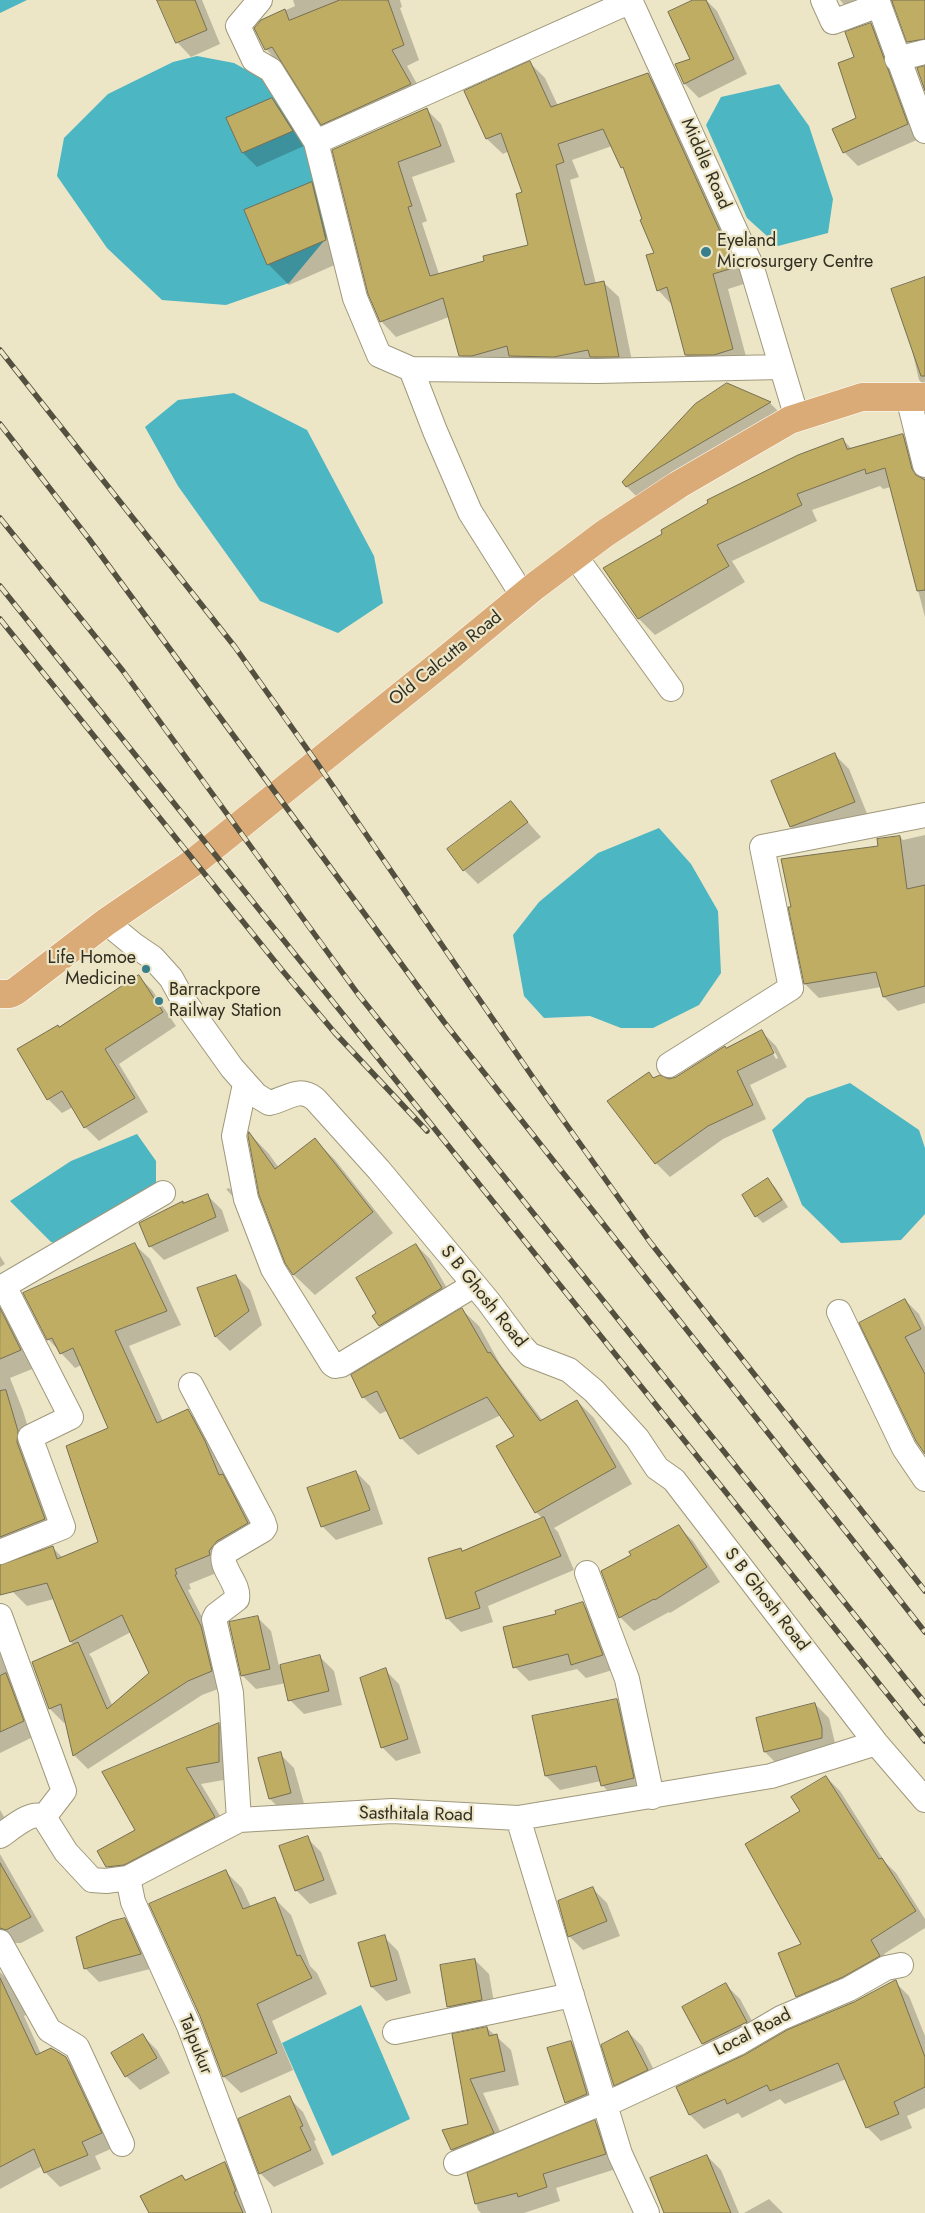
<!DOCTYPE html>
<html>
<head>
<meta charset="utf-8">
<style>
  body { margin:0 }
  canvas { display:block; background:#ece5c6 }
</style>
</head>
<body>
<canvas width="925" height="2213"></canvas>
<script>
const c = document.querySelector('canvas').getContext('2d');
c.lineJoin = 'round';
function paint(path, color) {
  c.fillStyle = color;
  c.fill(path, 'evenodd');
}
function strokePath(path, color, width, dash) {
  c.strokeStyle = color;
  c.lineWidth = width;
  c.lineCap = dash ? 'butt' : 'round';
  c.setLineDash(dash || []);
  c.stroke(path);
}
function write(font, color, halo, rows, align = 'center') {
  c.font = font + ' Jost,sans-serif';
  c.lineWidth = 4.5;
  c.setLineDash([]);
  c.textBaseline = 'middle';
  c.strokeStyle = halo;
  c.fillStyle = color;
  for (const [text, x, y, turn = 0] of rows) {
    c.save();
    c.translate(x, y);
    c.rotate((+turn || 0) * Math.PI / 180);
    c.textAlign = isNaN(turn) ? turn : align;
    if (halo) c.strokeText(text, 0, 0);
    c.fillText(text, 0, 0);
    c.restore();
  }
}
paint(new Path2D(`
  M0 0H27L0 13Z
  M197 56 234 63 288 93 333 230 289 283 226 305 162 300 107 248 57 176 64 138 108 94 173 62Z
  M779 84 809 126 833 199 828 233 778 246 747 218 706 125 721 97Z
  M234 393 307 430 374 556 383 603 338 633 260 601 178 486 145 427 178 400Z
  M659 828 691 864 718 911 721 973 699 1005 653 1028H621L590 1016 544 1018 524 996 513 935 539 902 598 853Z
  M850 1083 919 1130 925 1148V1214L901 1240 841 1243 802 1205 772 1130 807 1098Z
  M137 1134 156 1161V1199L74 1247 51 1242 10 1201 71 1161Z
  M361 2005 410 2119 332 2156 282 2043Z`), '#4db6c3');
paint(new Path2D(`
  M159 0H202L220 44 191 57 177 42Z
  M293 0H400L402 7 400 8 419 60 407 66 426 100 338 140 322 124 284 64 281 65 266 49 262 21 295 6Z
  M696 0H706L717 11 747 74 699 98 685 84 692 60Z
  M840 0H925V58L908 42 896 9 859 22Z
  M870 24 885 38 921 138 858 166 844 152 858 119 856 58Z
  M530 63 545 78 558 106 648 75 663 90 747 283 728 289 748 364 702 370 686 355 673 306 658 290 655 254 626 170 612 146 572 160 579 177 570 180 596 284 603 282 619 297 634 371 475 370 460 355 449 317 396 337 381 321 334 151 426 109 441 124 455 162 412 177 427 221 422 223 439 274 486 262 530 246 524 193 509 151 503 154 487 139 466 91Z
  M272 100 286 114 306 145 257 167 243 153Z
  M312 183 332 204 346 260 289 285 268 264Z
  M925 279V386L919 380 909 337Z
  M727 384 770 403 790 423 647 507 626 486Z
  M903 435 919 451 925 476V617L891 487 883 489 880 486 812 510 817 521 732 561 745 582 655 635 639 619 605 568 843 440 852 449Z
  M835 755 849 769 868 816 805 841 791 827 773 782Z
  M511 803 541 837 478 884 464 870 449 850Z
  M925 835V1003L898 1011 884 997 881 987 819 998 805 984 790 908 879 848 900 837 903 840Z
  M138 976 152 990 176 1026 119 1064 148 1112 99 1141 85 1127 73 1107 62 1113 48 1099 59 1028Z
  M762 1032 776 1046 787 1067 750 1085 766 1119 723 1139 670 1177 656 1163 609 1101 649 1073 654 1079 669 1080 676 1078 725 1047 727 1049ZM769 1047H772L778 1058 776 1059Z
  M250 1134 269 1154 279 1168 315 1140 335 1160 393 1233 315 1295 294 1275 286 1262Z
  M768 1180 775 1187 788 1207 763 1223 756 1216Z
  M229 1188 243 1202 245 1210 226 1189Z
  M208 1196 222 1210 229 1231 164 1260 150 1246 184 1204Z
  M135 1245 150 1259 181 1325 129 1346 163 1421 188 1411 202 1425 262 1537 224 1570 189 1584 191 1589 188 1590 215 1642 226 1686 202 1695 88 1769 74 1755 66 1722 64 1723 50 1709 74 1645 71 1642 54 1599 27 1606 13 1592 52 1547 63 1558 100 1543 109 1428 82 1365 75 1368 48 1339ZM131 1632 151 1673 112 1705 92 1658 89 1654Z
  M416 1245 430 1259 455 1302 394 1339 380 1325Z
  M0 1256 5 1264 0 1267Z
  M236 1276 250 1290 262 1325 230 1351 216 1337 199 1289Z
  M905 1300 919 1314 925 1327V1452L861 1323Z
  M0 1310 17 1327 37 1367 10 1378 23 1411 61 1536 0 1549Z
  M462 1310 479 1326 500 1364 543 1421 577 1401 594 1418 632 1484 554 1528 558 1532 574 1570 488 1606 493 1622 461 1632 447 1618 461 1549 463 1552 543 1519 536 1512 516 1436 501 1415 418 1455 401 1438 388 1410 380 1414 363 1397Z
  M356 1472 370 1486 383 1524 336 1540 322 1526Z
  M679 1527 693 1541 720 1582 670 1613 669 1612 634 1631 620 1617 632 1556Z
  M583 1604 597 1618 616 1669 586 1678 577 1669 529 1681 515 1667 557 1615Z
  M257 1617 271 1631 279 1666 320 1657 334 1671 342 1705 304 1714 290 1700 286 1683 256 1689 242 1675Z
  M0 1647 37 1735 0 1753Z
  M385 1670 399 1684 421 1753 396 1761 382 1747Z
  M617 1701 631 1715 647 1792 616 1799 602 1785 601 1781 560 1790 546 1776 534 1717Z
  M815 1704 829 1718 835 1743V1751L779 1766 765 1752 757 1719Z
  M219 1725 235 1741V1778L201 1784 231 1834 124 1883 107 1866Z
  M280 1754 294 1768 305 1807 284 1813 270 1799Z
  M826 1777 840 1791 885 1862 896 1873 925 1919V1928L884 1954 893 1970 811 2010 797 1996 803 1944 801 1811Z
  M0 1810 13 1832 0 1839Z
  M307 1838 321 1852 337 1894 310 1904 296 1890Z
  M0 1854 44 1931 21 1943H12L0 1931Z
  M226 1872 242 1888 251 1907 275 1899 291 1915 310 1966 317 1973 327 1994 272 2021 293 2070 241 2093 224 2077 201 2016Z
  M593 1889 607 1903 620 1936 583 1950 569 1936Z
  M125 1919 139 1933 154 1968 99 1982 85 1968Z
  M384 1937 398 1951 411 1993 386 2001 372 1987 359 1944Z
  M475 1960 489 1974 496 2014 462 2021 448 2006Z
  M0 1972 14 1986 29 2013 24 2016 41 2054 66 2058 80 2072 115 2147 95 2156 101 2169 60 2187 46 2173 42 2166 0 2189Z
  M895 1982 909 1996 925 2036V2108L907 2116 912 2128 881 2141 867 2127 846 2079 785 2104 780 2099 742 2118 738 2113 704 2129 690 2115 678 2088Z
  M726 1985 740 1999 760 2036 717 2058 703 2044 684 2008Z
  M487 2028 511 2050 519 2085 483 2093 507 2147 466 2164 452 2150 469 2125 453 2035Z
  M628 2032 642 2046 661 2084 629 2099 615 2085Z
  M143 2036 157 2050 170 2073 140 2090 126 2076Z
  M571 2042 585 2056 601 2108 581 2116 567 2102Z
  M289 2098 303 2112 316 2140 314 2141 324 2164 274 2187 260 2173Z
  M595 2122 609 2136 619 2168 556 2188 560 2201 524 2213H481L478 2210 469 2174Z
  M707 2156 721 2170 739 2213H665Z
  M225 2163 239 2177 250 2213H150L182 2176 186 2180Z
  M769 2199 783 2213H744Z`), '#0003');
const building = new Path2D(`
  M157 0H195L207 30 176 43Z
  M340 0H388L404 45 392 50 411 84 321 125 272 47 265 50 254 28 261 20 285 9 289 20Z
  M693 0H706L734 59 684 84 675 64 690 59 668 12Z
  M892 0H925V39L907 42Z
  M871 23 908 124 843 153 832 129 856 118 838 63 854 57 845 32Z
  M530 61 551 107 648 73 724 240 733 268 713 274 733 349 714 355H685L667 287 657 291 646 255 654 253 640 220 642 219 623 167 621 168 603 129 558 144 564 162 556 165 585 285 604 281 619 357H590L588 350 554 357 509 356 507 346 472 356H459L443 298 380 322 368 294 332 150 427 108 441 146 398 162 412 206 408 207 430 276 484 261 483 256 528 245 516 194 522 192 501 133 486 139 464 91Z
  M925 66V91L917 68Z
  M272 98 293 131 242 153 226 118Z
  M312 182 326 240 267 265 244 210Z
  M925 277V376H921L891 289Z
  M727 383 771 402 626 487 622 482 695 404Z
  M903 434 912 469 916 475 925 480V590L917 591 885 468 866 474 865 469 797 494 802 505 717 545 729 566 638 619 603 568 662 534 661 530 708 503 707 500 798 455 843 438 847 449Z
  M835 753 855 802 790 827 771 781Z
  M511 801 528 822 463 871 447 849Z
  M900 836 907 889 925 885V986L883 997 876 972 804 984 788 907H791L781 859 878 846 877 839Z
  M139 975 163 1012 105 1049 135 1098 84 1128 62 1091 47 1100 17 1049 58 1025 59 1027Z
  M762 1030 774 1053 737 1071 753 1105 708 1126 655 1164 607 1101 649 1072 653 1078 660 1075 669 1079 676 1077 725 1046 726 1048Z
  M249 1132 275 1169 315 1138 373 1212 293 1275 285 1263 259 1195 248 1136Z
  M768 1178 782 1200 755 1217 742 1195Z
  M208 1194 216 1217 149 1247 139 1223 183 1201V1203Z
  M135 1243 167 1311 115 1331 157 1423 188 1409 205 1441 219 1475 223 1474 248 1523 217 1541 209 1551 210 1555 175 1569 177 1574 175 1575 201 1626 212 1671 188 1681 73 1756 61 1704 49 1709 32 1662 78 1642 107 1709 149 1673 122 1615 70 1642 47 1583 0 1595V1565L53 1546 57 1559 98 1542 66 1446 108 1428 73 1348 60 1354 52 1338 47 1340 23 1293Z
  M416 1244 442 1288 379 1326 372 1316 376 1313 356 1278Z
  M236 1275 249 1311 215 1337 197 1288Z
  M905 1299 921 1329 905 1337 925 1374V1454L916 1441 859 1323Z
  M0 1308 21 1350 0 1359Z
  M462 1308 488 1353 490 1352 540 1421 577 1400 616 1467 535 1513 496 1446 514 1436 487 1397 400 1439 377 1391 362 1398 351 1375Z
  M6 1390 18 1431 17 1442 45 1519 0 1537V1391Z
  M356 1471 370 1510 321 1527 307 1488Z
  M544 1517 561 1556 475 1592 480 1608 446 1619 428 1558 461 1548 462 1551Z
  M679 1525 707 1567 655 1600 654 1599 619 1618 601 1571 631 1555 629 1552Z
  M583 1602 603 1655 571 1665 568 1654 513 1668 503 1627 556 1614 555 1611Z
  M258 1616 270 1669 241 1676 229 1622Z
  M320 1655 329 1691 288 1701 280 1665Z
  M386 1668 408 1739 381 1748 360 1678Z
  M6 1673 24 1721 0 1732V1676Z
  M617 1699 634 1778 601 1786 596 1766 545 1776 532 1716Z
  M815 1703 822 1728V1738L764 1752 756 1718Z
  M219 1723V1762L186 1768 215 1817 124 1865 106 1867 97 1851 135 1830 102 1772Z
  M281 1752 291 1793 269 1799 258 1758Z
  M826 1776 879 1859 882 1858 916 1911 871 1940 880 1956 843 1977 796 1997 778 1953 801 1944 745 1844 800 1811 791 1797Z
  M308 1836 324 1880 295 1891 279 1846Z
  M0 1863 31 1917 6 1930 0 1928Z
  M226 1870 243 1909 275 1897 297 1956 300 1955 312 1978 257 2004 277 2053 223 2077 200 2016 149 1904Z
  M593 1887 607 1921 568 1937 558 1901Z
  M125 1918 141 1954 84 1969 76 1937 112 1921Z
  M385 1935 397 1980 371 1987 358 1943Z
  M475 1959 482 2000 447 2007 440 1965Z
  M0 1978 36 2055 51 2048 66 2057 102 2133 82 2142 88 2155 44 2173 34 2149 0 2167Z
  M896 1980 925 2057V2087L894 2102 899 2114 866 2128 838 2063 770 2091 767 2085 727 2104 725 2099 689 2115 676 2087 746 2054 787 2030 854 2002Z
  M726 1983 747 2022 702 2044 682 2007Z
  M487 2027 489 2036 497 2034 505 2071 470 2079 494 2133 451 2150 442 2130 468 2124 452 2034Z
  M628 2031 648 2070 614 2086 601 2045Z
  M143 2034 157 2058 125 2077 111 2053Z
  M571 2041 587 2094 565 2103 547 2048Z
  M290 2096 303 2126 300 2127 311 2150 259 2174 238 2119Z
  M595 2120 606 2154 543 2174 547 2187 518 2197 517 2193 475 2204 467 2173Z
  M707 2155 731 2213H664L650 2178Z
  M225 2162 236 2191 234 2192 243 2213H149L140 2196 182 2175 185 2180Z`);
paint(building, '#bfad63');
strokePath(building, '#766f53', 1);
const street = new Path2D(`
  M260 0 238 26 254 60 271 70 316 142 355 298 379 355 411 369 597 371 781 367
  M630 0 751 265 797 418
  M823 0 833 22 879 5 925 131
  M897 59 925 52
  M316 142 631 1
  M411 369 435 431 470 512 523 596
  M908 397 925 465
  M575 556 671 689
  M106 922 134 945 153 958 171 978 182 998 232 1068 256 1095 269 1103C288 1099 298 1086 315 1099L379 1170 488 1301 520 1344 530 1355 569 1370 594 1391 637 1438 657 1468 674 1480 876 1743 925 1800
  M669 1065 791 988 762 847 925 815
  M245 1084 234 1136 246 1199 273 1269 332 1364 335 1366 341 1365 474 1285
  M4 1286 163 1193
  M0 1287 4 1286 71 1417 30 1437 63 1527 0 1552
  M839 1312 904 1448 925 1479
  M191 1385 263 1521 265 1527 263 1530 224 1553C219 1568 240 1583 237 1599L216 1615 214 1619 231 1693 239 1820
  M587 1573 627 1679 652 1797
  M0 1616 64 1791 44 1817
  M518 1818 620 2154 647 2213
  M0 1836C11 1829 31 1810 44 1817L66 1852 92 1880 106 1881 128 1878 239 1820 392 1811 518 1818 771 1776 876 1743
  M128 1878 133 1902 189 2026 259 2213
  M0 1942 49 2030 77 2047 122 2144
  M395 2032 572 1995
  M456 2163 604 2102 613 2101 740 2042 781 2018 849 1989 886 1968 901 1965`);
const primary = new Path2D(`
  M0 994H10L16 991 106 922 194 862 449 657 535 586 604 534 678 485 790 420 862 397H925`);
strokePath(street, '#9f987b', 26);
strokePath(primary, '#fff', 29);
strokePath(street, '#fff', 24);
strokePath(primary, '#dbab77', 28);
const rail = new Path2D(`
  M0 350 235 647 317 763 534 1079 650 1242 925 1591
  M0 424 89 539 444 1022 925 1632
  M0 518 123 671 358 994 925 1703
  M0 586 925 1741
  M0 619 281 969 335 1033 427 1131`);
strokePath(rail, '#535040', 5.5);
strokePath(rail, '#ece5c6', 4, [11]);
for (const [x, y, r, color] of [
  [706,252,6,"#397e8c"],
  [146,969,5,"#397e8c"],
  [159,1001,5,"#397e8c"]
]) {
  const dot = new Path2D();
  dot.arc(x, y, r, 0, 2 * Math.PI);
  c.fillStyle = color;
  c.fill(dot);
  strokePath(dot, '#ece5c6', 2);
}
write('18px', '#312e22', '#ece5c6', [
  ["Middle Road",705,164,66],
  ["Old Calcutta Road",446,659,-39],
  ["S B Ghosh Road",483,1297,51],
  ["S B Ghosh Road",766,1600,52],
  ["Sasthitala Road",416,1815,1],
  ["Local Road",753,2033,-27],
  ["Talpukur",195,2045,68]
]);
write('18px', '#312e22', '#ece5c6', [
  ["Eyeland",717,242],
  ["Microsurgery Centre",717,263],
  ["Life Homoe",136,959,"right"],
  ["Medicine",136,980,"right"],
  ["Barrackpore",169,991],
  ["Railway Station",169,1012]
], 'left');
</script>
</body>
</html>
